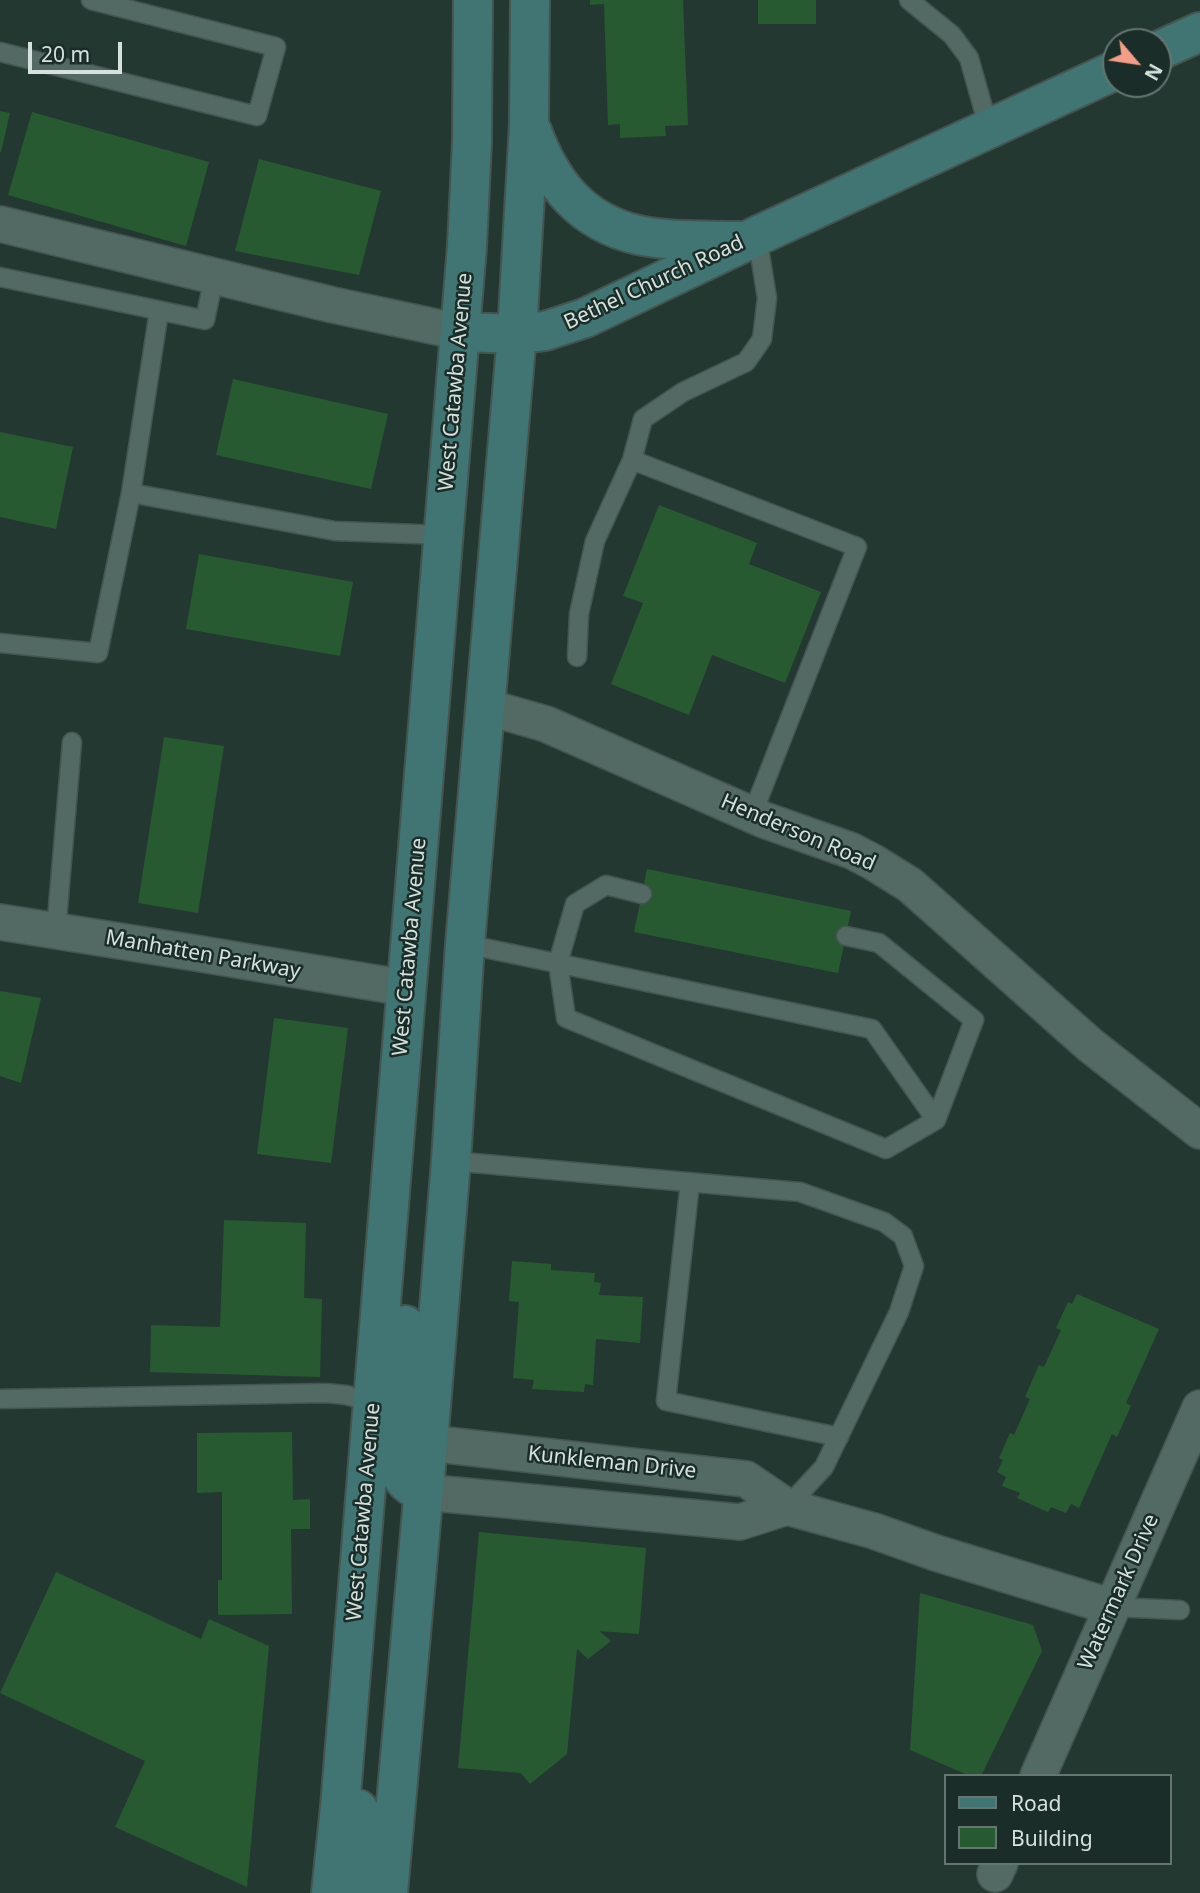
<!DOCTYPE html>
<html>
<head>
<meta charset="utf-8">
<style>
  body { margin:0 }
  #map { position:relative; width:1200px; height:1893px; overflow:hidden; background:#243832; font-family:"Noto Sans",sans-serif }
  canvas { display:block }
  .legend { position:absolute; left:944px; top:1774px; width:228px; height:91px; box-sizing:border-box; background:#1a2d28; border:2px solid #657570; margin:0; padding:9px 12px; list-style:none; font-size:21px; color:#d5e1dd }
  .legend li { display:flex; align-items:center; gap:14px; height:35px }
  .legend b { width:35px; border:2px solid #657570 }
  .north { position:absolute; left:1102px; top:28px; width:70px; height:70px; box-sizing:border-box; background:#1a2d28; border:2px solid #657570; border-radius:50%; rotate:119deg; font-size:19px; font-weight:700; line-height:28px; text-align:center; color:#d5e1dd }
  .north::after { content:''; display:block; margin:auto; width:24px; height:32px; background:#f49e89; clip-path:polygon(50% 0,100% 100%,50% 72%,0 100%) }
  .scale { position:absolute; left:28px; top:42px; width:94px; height:32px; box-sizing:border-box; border:4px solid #d5e1dd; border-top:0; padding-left:9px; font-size:21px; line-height:24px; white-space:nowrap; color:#d5e1dd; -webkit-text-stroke:5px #1a2d28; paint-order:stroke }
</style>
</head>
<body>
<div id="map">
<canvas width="1200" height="1893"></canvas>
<ul class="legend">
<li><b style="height:9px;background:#417574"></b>Road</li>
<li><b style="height:19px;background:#285a31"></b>Building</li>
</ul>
<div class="north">N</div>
<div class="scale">20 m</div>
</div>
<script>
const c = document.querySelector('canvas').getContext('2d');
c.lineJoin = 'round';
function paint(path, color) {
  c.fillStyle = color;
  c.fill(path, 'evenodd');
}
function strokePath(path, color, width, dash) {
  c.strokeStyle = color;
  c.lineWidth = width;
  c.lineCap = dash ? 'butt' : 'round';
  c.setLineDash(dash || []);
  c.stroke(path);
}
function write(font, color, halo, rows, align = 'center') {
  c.font = font + ' "Noto Sans",sans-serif';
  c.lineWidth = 5;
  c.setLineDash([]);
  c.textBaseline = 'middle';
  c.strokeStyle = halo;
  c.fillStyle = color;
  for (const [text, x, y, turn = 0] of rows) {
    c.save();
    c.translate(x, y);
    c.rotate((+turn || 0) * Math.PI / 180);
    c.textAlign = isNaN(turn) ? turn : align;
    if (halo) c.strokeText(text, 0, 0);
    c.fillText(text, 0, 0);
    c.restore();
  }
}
paint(new Path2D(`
  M590 0H683L688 125 665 126 666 136 620 138V124L608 125 604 4 590 5Z
  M758 0H816V24H758Z
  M0 111 10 113 1 152H0Z
  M32 112 209 162 186 246 8 195Z
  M259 159 381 191 359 275 235 251Z
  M233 379 388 414 371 489 216 455Z
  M0 432 73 447 56 529 0 517Z
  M659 505 757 543 749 564 821 592 785 683 712 655 689 715 611 684 643 603 623 596Z
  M199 554 353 582 340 656 186 629Z
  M164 737 224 746 198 913 138 903Z
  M647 869 851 911 838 973 634 932Z
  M0 991 41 998 21 1083 0 1076Z
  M274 1018 348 1028 331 1163 257 1154Z
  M224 1220 306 1223 304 1298 322 1299 320 1377 150 1372 151 1325 220 1327Z
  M512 1261 551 1264V1270L595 1273 594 1282 601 1283 599 1295 643 1297 640 1343 596 1339 593 1385 585 1384 584 1392 532 1389 534 1380 513 1378 519 1302 509 1301Z
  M1077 1294 1159 1329 1126 1403 1131 1406 1117 1437 1112 1434 1079 1508 1071 1504 1066 1513 1051 1507 1048 1512 1017 1498 1020 1493 1002 1486 1006 1477 997 1472 1003 1460 999 1458 1010 1433 1014 1435 1030 1399 1025 1397 1039 1365 1044 1367 1061 1330 1056 1328 1068 1302 1072 1304Z
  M292 1432 293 1500 310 1499V1529H291L292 1614 218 1615V1580H222V1492L197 1493V1433Z
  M479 1532 646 1548 639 1634 599 1631 611 1641 588 1659 577 1649 567 1754 530 1784 521 1773 458 1768Z
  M56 1572 201 1639 209 1619 269 1646 247 1887 115 1827 145 1761 0 1693Z
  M920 1593 1033 1625 1042 1651 981 1776H970L910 1750Z`), '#285a31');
const lane = new Path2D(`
  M909 0 952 35 969 58 989 129
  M0 52 257 116 276 47 91 0
  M0 277 205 320 214 277
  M632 460 643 419 683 392 746 362 762 339 767 298 757 236
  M131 493 159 311
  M0 643 98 653 131 493 335 531 443 535
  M577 657 579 614 595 541 632 460 857 547 752 815
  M642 894 606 885 575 904 558 963 566 1018 886 1149 936 1120
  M56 931 72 742
  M465 944 872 1029 936 1120 974 1020 879 943 846 936
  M451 1161 800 1192 884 1222 903 1236 914 1266 899 1312 824 1467 787 1507
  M690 1182 666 1401 839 1437
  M0 1399 326 1393 346 1395 373 1402
  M1112 1607 1180 1610`);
const street = new Path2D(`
  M0 224 333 305 460 332
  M487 707 546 724 764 820 852 851 873 862 910 885 1090 1045 1200 1131
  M0 922 195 953 406 988
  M428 1443 746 1479 787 1507 874 1531 936 1553 1112 1607
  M423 1492 740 1522 787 1507
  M1038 1776 1200 1408
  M995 1874 1000 1863`);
const secondary = new Path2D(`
  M1158 51 1200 32
  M532 131C551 183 581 222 638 235 671 242 706 240 740 241
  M460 332 517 334 545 331 585 318 757 236 1116 70
  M405 1325 397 1459C400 1478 405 1485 423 1492
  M340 1807 358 1809 365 1819V1833L359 1893
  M331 1893 340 1807 467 246 472 141 473 0
  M388 1893 428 1443 451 1161 465 944 517 334 529 124 530 0`);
strokePath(lane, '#445551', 21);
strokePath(street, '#445551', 38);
strokePath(secondary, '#445551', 42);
strokePath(lane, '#536963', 18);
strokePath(street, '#536963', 35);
strokePath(secondary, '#417574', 38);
write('21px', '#d5e1dd', '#1a2d28', [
  ["Bethel Church Road",654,283,-25],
  ["West Catawba Avenue",456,382,-85],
  ["Henderson Road",798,833,23],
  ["West Catawba Avenue",410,947,-85],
  ["Manhatten Parkway",203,955,10],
  ["Kunkleman Drive",612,1463,6],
  ["West Catawba Avenue",364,1512,-85],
  ["Watermark Drive",1119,1592,-66]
]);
</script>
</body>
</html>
